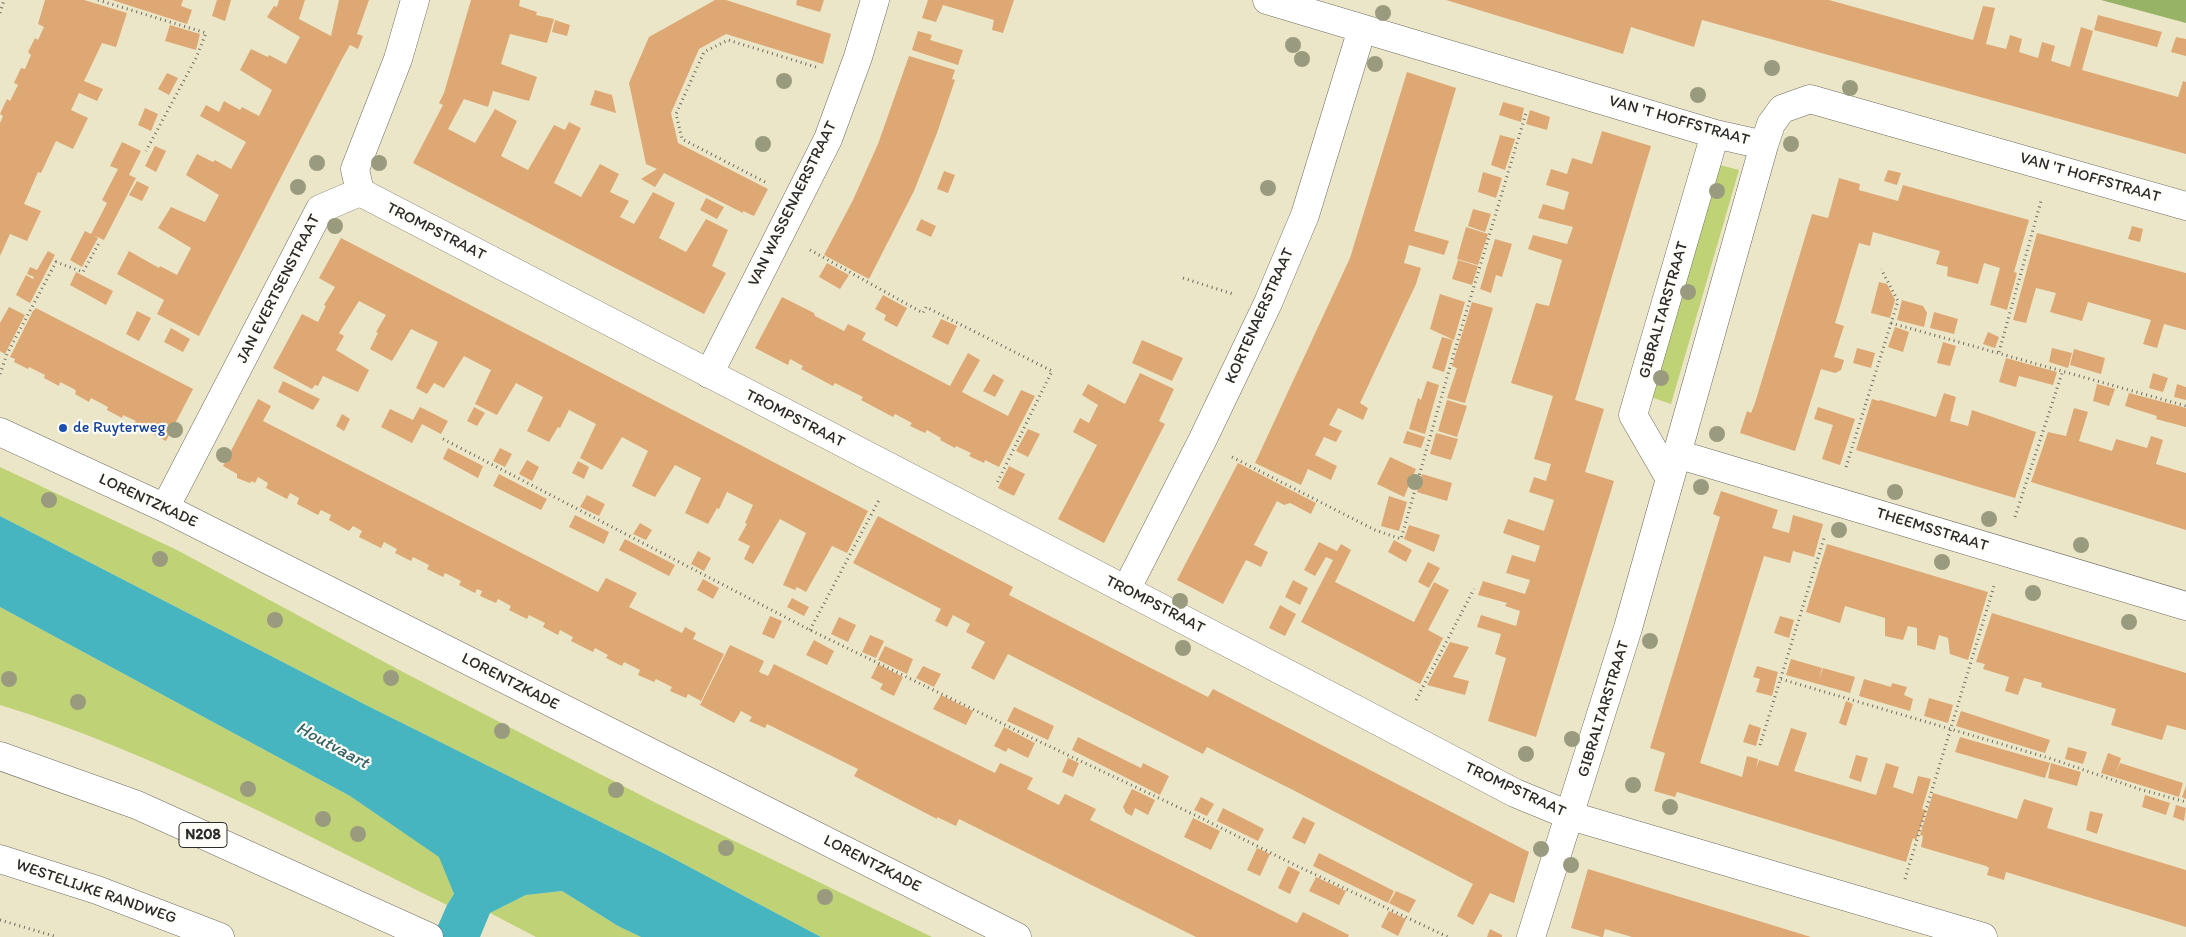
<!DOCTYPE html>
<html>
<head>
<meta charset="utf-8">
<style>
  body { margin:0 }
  canvas { display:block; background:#ebe6c8 }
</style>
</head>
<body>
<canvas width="2186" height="937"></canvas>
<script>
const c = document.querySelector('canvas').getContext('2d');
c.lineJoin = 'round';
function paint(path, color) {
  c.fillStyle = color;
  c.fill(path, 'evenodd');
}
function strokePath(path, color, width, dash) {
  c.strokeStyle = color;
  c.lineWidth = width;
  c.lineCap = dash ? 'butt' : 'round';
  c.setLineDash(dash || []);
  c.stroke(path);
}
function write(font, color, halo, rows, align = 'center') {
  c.font = font + ' Itim,sans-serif';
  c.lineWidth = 4.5;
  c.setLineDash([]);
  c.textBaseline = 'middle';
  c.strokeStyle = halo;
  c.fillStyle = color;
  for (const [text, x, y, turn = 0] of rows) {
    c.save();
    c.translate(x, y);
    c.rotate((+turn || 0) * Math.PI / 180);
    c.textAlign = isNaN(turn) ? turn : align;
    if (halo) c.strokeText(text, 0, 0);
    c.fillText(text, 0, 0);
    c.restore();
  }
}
paint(new Path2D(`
  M1705 161 1739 170 1671 404 1639 393Z
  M0 467 177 550 401 671 658 804 932 937H821L665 854 366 705 0 516Z
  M0 607 350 796 440 857 454 894 447 905C301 833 157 753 0 705Z
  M562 891 618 926 641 937H536L490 913 526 895Z`), '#bfd275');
paint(new Path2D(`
  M2101 0H2186V23Z`), '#97b466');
paint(new Path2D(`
  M0 516 366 705 665 854 821 937H641L618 926 562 891 526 895 490 913 480 937H433L447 905 454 894 439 857 350 796 0 607Z`), '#46b5bf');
paint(new Path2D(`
  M45 0H84L127 13 116 47 102 43 84 81 103 89 97 101 79 93 71 110 88 118 73 149 56 141 41 173 38 172 24 204 41 211 27 241 10 234 0 256V123L3 116 0 114 7 99 10 101 18 85 14 83 21 68 25 69 31 55 28 52 35 38 38 40 44 27 38 24Z
  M112 0H183L181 6 192 10 187 24Z
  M217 0H231L225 21 212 16Z
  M279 0H305L299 19 331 36 339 0H369L357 34 363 36 358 49 350 45 342 59 199 336 157 314 164 300 117 274 129 251 159 268 160 266 177 275 191 248 158 228 171 207 205 222 219 195 186 175 191 165 197 154 213 162 215 160 231 169 246 142 200 116 206 105 219 112 224 101 240 110 242 107 259 116 272 90 240 70 251 49 268 57 269 55 286 64 300 37 267 17 274 6 277 7Z
  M471 0H520L519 6 537 12 536 15 554 19 547 43 510 34 501 64 537 77 529 101 493 91 488 107 464 99 448 129 475 143 495 109 517 121 501 156 528 170 554 125 565 130 569 122 581 128 554 183 581 197 600 164 619 174 610 192 629 201 620 217 634 224 653 192 675 203 659 238 686 252 706 219 728 230 712 266 726 273 704 314 413 163 443 105 439 103 444 93Z
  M715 0H726L831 34 823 64 726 34 699 49 671 113 678 143 768 189 754 216 743 211V213L664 173 655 187 641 179 657 169 646 164 629 83 649 37Z
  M797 0H824L820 12 796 5Z
  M928 0H1014L1003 33 992 30 994 20 943 5 936 22 922 18Z
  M1446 0H1829L1973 40 1983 6 1995 8 1986 44 2006 49 2010 35 2022 39 2019 52 2038 58 2042 42 2055 46 2051 61 2070 67 2081 27 2093 31 2082 70 2178 97 2183 81 2186 82V154L1702 20 1694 47 1631 27 1623 54Z
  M2098 15 2162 32 2157 47 2094 30Z
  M555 20 570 25 567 36 552 32Z
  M170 25 200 34 196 50 165 41Z
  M918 31 932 35 930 40 963 50 958 65 912 50Z
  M2176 37 2186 39V56L2171 52Z
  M909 56 955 70 952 79 955 80 937 133 914 191 869 279 824 255 853 200 878 144Z
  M1407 72 1456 88 1414 231 1449 241 1444 255 1409 245 1404 263 1421 268 1416 284 1360 403 1368 408 1363 420 1338 408 1329 425 1342 431 1336 442 1324 437 1315 455 1337 466 1331 480 1308 469 1301 485 1255 463 1350 258Z
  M167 73 178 78 169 95 158 89Z
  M595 90 612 95 616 113 590 105Z
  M1503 102 1524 108 1521 122 1499 115Z
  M145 108 158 114 151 131 138 125Z
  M1530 110 1550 117 1547 130 1526 124Z
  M1602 131 1651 146 1575 400 1604 409 1585 472 1614 481 1536 737 1488 721 1506 658 1495 654 1501 634 1477 627 1481 615 1516 626 1520 611 1505 606 1507 603 1478 595 1483 581 1525 594 1530 580 1506 573 1512 555 1535 562 1540 546 1503 533 1508 519 1544 531 1554 500 1529 492 1534 477 1546 481 1551 464 1534 459 1553 396 1511 383 1536 303 1549 306 1562 260 1528 249 1533 235 1567 244 1573 227 1538 218 1543 204 1564 210 1569 192 1546 185 1551 169 1567 174 1572 158 1592 164Z
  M1500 135 1515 139 1505 170 1491 165Z
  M122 142 141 151 129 175 136 178 104 240 93 235 98 238 82 267 70 260 85 231 91 234 107 203 102 200 118 169 110 166Z
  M155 146 166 151 156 172 145 166Z
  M1888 170 1901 173 1897 185 1884 181Z
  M944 171 955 175 948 193 937 189Z
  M1483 172 1502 178 1496 198 1478 192Z
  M1839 178 1860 184 1859 190 1898 201 1903 185 2029 220 2014 272 2017 273 2007 310 1990 305 2000 268 1984 263 1978 284 1947 276 1948 267 1936 264 1940 251 1873 232 1870 246 1859 243 1835 323 1844 326 1834 357 1844 360 1841 370 1835 373 1821 369 1795 451 1740 433 1747 411 1751 413 1755 403 1812 214 1828 218Z
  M137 181 149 187 142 201 129 195Z
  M706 198 724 207 717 219 700 210Z
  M1473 209 1491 214 1485 232 1468 226Z
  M921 219 936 226 931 237 916 230Z
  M2132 226 2143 229 2140 242 2128 239Z
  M1466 227 1488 234 1478 265 1457 259Z
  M2037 233 2186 273V330L2164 324 2157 348 2143 344 2151 320 2088 302 2082 321 2050 312 2056 293 2036 288 2026 323 2013 320Z
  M341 238 868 511 847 553 832 546 806 592 797 587 795 590 783 585 806 533 780 519 753 564 744 559 750 546 738 540 747 524 745 523 753 505 727 492 719 509 717 508 708 524 685 513 701 478 675 465 655 497 644 492 632 486 648 451 622 437 602 470 580 458 596 424 569 410 560 428 558 427 549 442 527 431 543 397 516 383 497 415 475 404 491 370 464 356 444 388 434 383 427 394 416 388 438 342 411 329 392 361 370 349 378 333 376 332 386 315 359 301 339 333 344 336 336 350 369 370 358 392 323 376 318 386 315 385 312 389 273 368 302 314 318 322 326 306 324 305 335 287 319 278Z
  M1495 239 1512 244 1502 277 1496 275 1491 293 1480 289Z
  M48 251 55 255 30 303 16 295 26 275 33 279 34 277 27 274 30 267 37 270Z
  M1458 260 1478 266 1472 285 1452 279Z
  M827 263 849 275 840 289 819 277Z
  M76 272 113 291 106 305 70 285Z
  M1879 282 1887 284 1895 300 1890 318 1871 313Z
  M1440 294 1465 302 1454 340 1430 329Z
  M883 295 907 308 897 327 884 320 886 315 875 309Z
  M782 297 814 313 815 316 844 331 848 324 866 333 862 340 950 386 968 353 980 360 962 392 1008 416 1021 390 1035 396 999 467 985 460 984 463 969 456 971 453 956 446 955 448 940 440 941 438 927 430 925 433 910 426 912 423 895 414 893 417 861 400 863 397 835 383 833 386 801 369 803 366 790 359 788 365 755 348Z
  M1902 300 1923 306 1927 313 1924 327 1897 320Z
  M1472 302 1493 308 1465 403 1447 398 1457 368 1452 366Z
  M9 307 25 315 5 354 0 351V323Z
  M36 308 193 389 166 441 134 424 136 421 123 415 122 418 107 410 108 407 91 398 89 402 75 394 76 391 74 389 60 382 59 386 44 378 45 375 29 367 28 369 14 362 15 359 10 357 33 311Z
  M137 311 151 318 139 341 126 334Z
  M1934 312 1958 319 1954 334 1930 328Z
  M941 319 957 326 948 345 932 337Z
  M1895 327 1909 332 1903 352 1888 347Z
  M171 328 190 339 183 352 164 342Z
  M1988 332 1999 337 1995 348 1983 344Z
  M1442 337 1453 340 1444 372 1432 368Z
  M1142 340 1183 358 1172 381 1132 363Z
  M1943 342 1956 346 1950 366 1937 363Z
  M1857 348 1875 353 1871 368 1853 363Z
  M2052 348 2072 353 2068 368 2049 362Z
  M2074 349 2105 358 2101 374 2070 365Z
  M2006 358 2057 372 2053 385 2019 376 2016 387 1999 382Z
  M1140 373 1174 389 1159 421 1165 424 1104 543 1058 519 1097 445 1073 432 1080 418 1089 423 1098 405 1082 395 1088 384 1125 404Z
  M2153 373 2168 378 2163 392 2149 388Z
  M993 374 1004 380 995 397 983 391Z
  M283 381 320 399 313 410 278 392Z
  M1427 381 1439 385 1425 434 1409 429 1418 398 1421 400Z
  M2097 384 2115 389 2109 406 2093 401Z
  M2177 384 2186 387V400L2174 397Z
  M1944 393 1956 397 1950 421 1968 426 1972 410 2036 432 2015 498 1856 450 1872 399 1879 401 1880 400 1936 417Z
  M2129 393 2186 408V427L2156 419 2157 416 2125 406Z
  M258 399 271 406 263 421 598 592 606 578 637 593 629 607 682 633 685 627 696 633 693 639 724 654 701 701 688 694 686 698 670 691 672 687 656 679 654 682 638 675 640 670 624 662 622 666 606 658 608 655 595 648 593 652 571 641 573 637 560 630 558 635 543 627 545 623 529 615 527 619 509 610 511 606 498 599 496 603 480 596 482 591 477 589 475 593 459 585 461 581 445 573 443 577 427 569 429 565 413 557 411 561 395 553 397 549 384 542 381 548 359 537 362 531 353 526 349 531 329 520 331 515 321 510 318 515 297 504 299 498 290 493 287 499 266 488 268 483 258 477 255 483 252 481 250 483 237 478V474L223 466Z
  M1447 400 1467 406 1457 437 1438 431Z
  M420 407 448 421 441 434 422 424 412 443 381 427 390 409 413 420Z
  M474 407 485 413 477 426 467 421Z
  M1818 407 1855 419 1840 465 1822 459 1833 425 1814 419Z
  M2074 408 2088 412 2079 441 2112 451 2116 439 2147 448 2151 436 2163 440 2156 464 2186 473V530L2031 482 2048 432 2066 436Z
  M342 414 350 419 344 431 336 426Z
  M1028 429 1040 434 1028 457 1016 451Z
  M1407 431 1425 437 1421 448 1403 443Z
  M1436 433 1458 439 1451 460 1430 454Z
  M448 448 483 466 478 478 443 459Z
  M500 448 512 454 505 467 493 461Z
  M1390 457 1416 469 1404 497 1377 484Z
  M527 460 539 467 532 481 519 474Z
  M578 461 589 467 584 479 572 473Z
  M1238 463 1316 503 1311 514 1290 503 1284 505 1277 501 1254 545 1268 552 1261 567 1246 560 1223 604 1177 580Z
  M1009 466 1025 474 1014 496 998 488Z
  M499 474 547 499 541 510 493 486Z
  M1422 474 1452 483 1447 501 1417 492Z
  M1721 491 1778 510 1772 528 1789 533 1793 515 1823 524 1814 557 1793 551 1790 563 1764 556 1700 763 1742 777 1747 756 1758 759 1756 769 1759 760 1778 766 1791 728 1807 733 1794 771 1876 795 1886 763 1899 767 1891 794 1893 787 1913 794 1918 776 1931 779 1922 809 1926 810 1916 840 1913 838 1906 862 1677 792 1675 797 1654 791 1665 753 1650 748 1720 517 1713 514Z
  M587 495 605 504 599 516 580 507Z
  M1389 496 1407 502 1399 531 1381 526Z
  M575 515 609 532 604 544 569 527Z
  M878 516 1013 587 1009 595 1137 661 1208 697 1213 689 1529 852 1514 903 1490 893 1473 925 1457 916 1473 884 1295 791 1207 747 1203 754 1008 654 994 680 971 668 985 642 966 632 970 624 953 615 947 627 935 621 941 609 853 563Z
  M640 523 652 530 646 540 633 534Z
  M1409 525 1440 535 1434 552 1404 539Z
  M625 539 675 565 669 576 619 550Z
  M1394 540 1412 550 1406 562 1388 552Z
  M1319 542 1337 551 1341 544 1351 550 1335 582 1414 622 1434 582 1449 590 1428 630 1443 638 1420 684 1301 622 1333 560 1326 557 1315 576 1304 570Z
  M1827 544 1988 592 1968 660 1950 654 1948 638 1939 635 1935 650 1917 645V628L1908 626 1903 640 1885 636V618L1845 606 1840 623 1806 612Z
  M698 551 711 558 704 571 691 564Z
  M1428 562 1440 568 1429 588 1418 582Z
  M703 579 719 588 713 599 697 590Z
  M1293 580 1308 588 1300 605 1285 597Z
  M792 598 809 607 804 616 787 607Z
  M1280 605 1296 614 1285 636 1269 628Z
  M1992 613 2186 673V730L2167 725 2162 740 2111 725 2116 709 2041 687 2042 683 2024 678 2018 695 2005 691 2009 677 1983 669 1985 664 1976 662Z
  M770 616 782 621 774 639 762 634Z
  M1780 616 1794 620 1789 638 1774 633Z
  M839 617 856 625 848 642 831 634Z
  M870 635 884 641 876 658 862 652Z
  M814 640 834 651 827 665 806 655Z
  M1450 642 1469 647 1453 677 1469 681 1465 695 1427 685Z
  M730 645 764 661 759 672 768 676 774 664 995 773 1000 763 1033 778 1027 789 1059 805 1065 794 1096 809 1090 820 1297 923 1303 912 1349 935 1348 937H1196L959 819 956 826 937 817V819L854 776 858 769 767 724 765 728 749 721 752 717 741 711 734 723 700 705Z
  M885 646 913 659 907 674 878 660Z
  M1791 659 1822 668 1819 680 1823 668 1855 677 1850 693 1786 675Z
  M878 664 903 677 894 696 880 689 883 684 871 678Z
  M923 666 941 674 934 687 916 678Z
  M1757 666 1778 672 1772 696 1756 692 1760 679 1753 677Z
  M1864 679 1891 687 1892 683 1907 687 1904 695 1913 699 1910 711 1859 696Z
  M941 695 973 711 966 725 933 709Z
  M1929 698 1953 705 1948 723 1924 716Z
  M1846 701 1853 704 1846 726 1839 723Z
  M1014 707 1054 726 1048 740 1007 721Z
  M1961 711 2050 740 2045 753 1956 726Z
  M1749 724 1761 728 1756 746 1743 742Z
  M1004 727 1035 743 1028 758 1008 748 1006 752 994 746Z
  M1078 737 1141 768 1143 763 1169 776 1160 795 1072 750Z
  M1960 737 2050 763 2045 778 1955 752Z
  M2068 747 2087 752 2083 764 2065 759Z
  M2108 753 2121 758 2116 773 2120 763 2183 783 2179 797 2101 773Z
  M1856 755 1868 758 1861 782 1849 778Z
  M1068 758 1079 763 1073 777 1062 772Z
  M2051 763 2081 772 2077 786 2048 778Z
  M2186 786V799L2182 797Z
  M1132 789 1155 800 1148 815 1135 808 1132 816 1126 813 1123 807Z
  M1933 793 2017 819 2024 799 2053 808 2047 828 2186 870V927L2006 872 2004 880 1987 875 1989 868 1986 866 1921 847 1923 836 1920 835Z
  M2145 795 2170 803 2166 815 2142 807Z
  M1201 797 1214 804 1207 816 1194 810Z
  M2176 805 2186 808 2184 821 2173 817Z
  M1223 808 1264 829 1258 841 1217 821Z
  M2090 811 2103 814 2097 834 2086 830Z
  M1303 817 1315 823 1305 844 1292 838Z
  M1193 818 1220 831 1211 850 1184 837Z
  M1257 848 1270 854 1260 876 1247 870Z
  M1319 853 1394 891 1388 903 1313 866Z
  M1288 866 1300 872 1290 894 1278 888Z
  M1588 869 1749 918 1811 937H1632L1605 929 1603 937H1601L1571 928Z
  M1316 877 1346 891 1339 905 1309 891Z
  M1396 891 1416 900 1409 913 1389 903Z
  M1389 911 1406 919 1398 936 1381 927Z
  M1490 929 1502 935V937H1487Z`), '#dea874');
const minor = new Path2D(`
  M1267 0 1715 134 1764 145 1771 124 1782 109 1810 99 2186 206
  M360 192 1340 701 1515 793 1571 816 1983 937
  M360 192 355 169 398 59 415 0
  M709 374 828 139 858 57 875 0
  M0 432 165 508 1017 937
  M1677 454 2186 606
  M1670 479 1633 415 1715 134
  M165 508 320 209 360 192
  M1126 590 1202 441 1268 303 1305 215 1362 29
  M1531 937 1628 628 1764 145`);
const major = new Path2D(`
  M0 756 137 805 429 937
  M0 859 97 890 220 937`);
strokePath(minor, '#6e6c62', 29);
strokePath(major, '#6e6c62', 29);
strokePath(new Path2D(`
  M98 0 206 33 196 58 146 151
  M0 13 4 0
  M765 182 682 139 676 114 704 52 728 40 816 67
  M810 250 923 313 926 307 1052 371 997 483
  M1183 278 1233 294
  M1891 323 2186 406
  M1999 352 2041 201
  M0 374 7 354 56 262 83 272 99 243
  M443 439 810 630 1034 739 1201 818 1295 865 1448 937
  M1232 457 1375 530 1401 539 1454 353 1526 113
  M1846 467 1898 301 1881 269
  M2015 517 2063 370
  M810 630 879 500
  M1781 679 2052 759 2139 789 2186 802
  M1416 700 1474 589
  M1760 745 1825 535
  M1905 879 1994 586
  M0 920 57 937`), '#6e6c62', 3, [1, 4]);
strokePath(minor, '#fff', 28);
strokePath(major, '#fff', 28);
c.fillStyle = '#9a9b7e';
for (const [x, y] of [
  [1383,13],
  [1293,45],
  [1302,59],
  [1375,64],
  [1772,68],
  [784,81],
  [1850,88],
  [1698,95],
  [763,144],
  [1791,144],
  [317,163],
  [379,163],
  [298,187],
  [1268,188],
  [1717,191],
  [335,226],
  [1688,292],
  [1661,378],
  [175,430],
  [1717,434],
  [224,455],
  [1415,482],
  [1701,487],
  [1895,492],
  [49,500],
  [1989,519],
  [1839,530],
  [2081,545],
  [160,559],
  [1942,562],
  [2033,593],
  [1180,601],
  [275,620],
  [2129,622],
  [1650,641],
  [1183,648],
  [391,678],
  [9,679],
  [78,702],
  [502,731],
  [1572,739],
  [1526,754],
  [1633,785],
  [248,789],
  [616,790],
  [1670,807],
  [323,819],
  [358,834],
  [726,848],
  [1541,849],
  [1571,865],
  [825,897]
]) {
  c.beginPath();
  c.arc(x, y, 8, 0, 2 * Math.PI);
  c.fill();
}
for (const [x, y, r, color] of [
  [63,428,5,"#1a4fb4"]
]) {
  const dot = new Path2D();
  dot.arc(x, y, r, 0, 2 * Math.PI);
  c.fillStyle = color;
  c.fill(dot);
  strokePath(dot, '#fdfcf7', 2);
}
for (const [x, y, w] of [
  [203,835,48]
]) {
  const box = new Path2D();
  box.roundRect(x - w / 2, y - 12.5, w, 25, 4);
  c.fillStyle = '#fdfcf7';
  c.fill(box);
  strokePath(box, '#2b2b2b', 1);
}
write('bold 15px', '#2b2b2b', null, [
  ["N208",203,835]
]);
write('16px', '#2b2b2b', '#fdfcf7', [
  ["VAN 'T HOFFSTRAAT",1679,121,16],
  ["VAN 'T HOFFSTRAAT",2090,178,16],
  ["VAN WASSENAERSTRAAT",793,204,-64],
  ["TROMPSTRAAT",436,232,27],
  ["JAN EVERTSENSTRAAT",279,289,-63],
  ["GIBRALTARSTRAAT",1664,310,-74],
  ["KORTENAERSTRAAT",1260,316,-66],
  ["TROMPSTRAAT",795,419,27],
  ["LORENTZKADE",148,501,25],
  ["THEEMSSTRAAT",1932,530,17],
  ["TROMPSTRAAT",1155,605,27],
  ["LORENTZKADE",510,682,27],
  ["GIBRALTARSTRAAT",1604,709,-73],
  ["TROMPSTRAAT",1515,790,25],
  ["LORENTZKADE",872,864,27],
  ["WESTELIJKE RANDWEG",96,892,19]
]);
write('16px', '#164399', '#fdfcf7', [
  ["de Ruyterweg",73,428]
], 'left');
write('italic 18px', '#366266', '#fdfcf7', [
  ["Houtvaart",332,746,28]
]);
</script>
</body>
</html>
